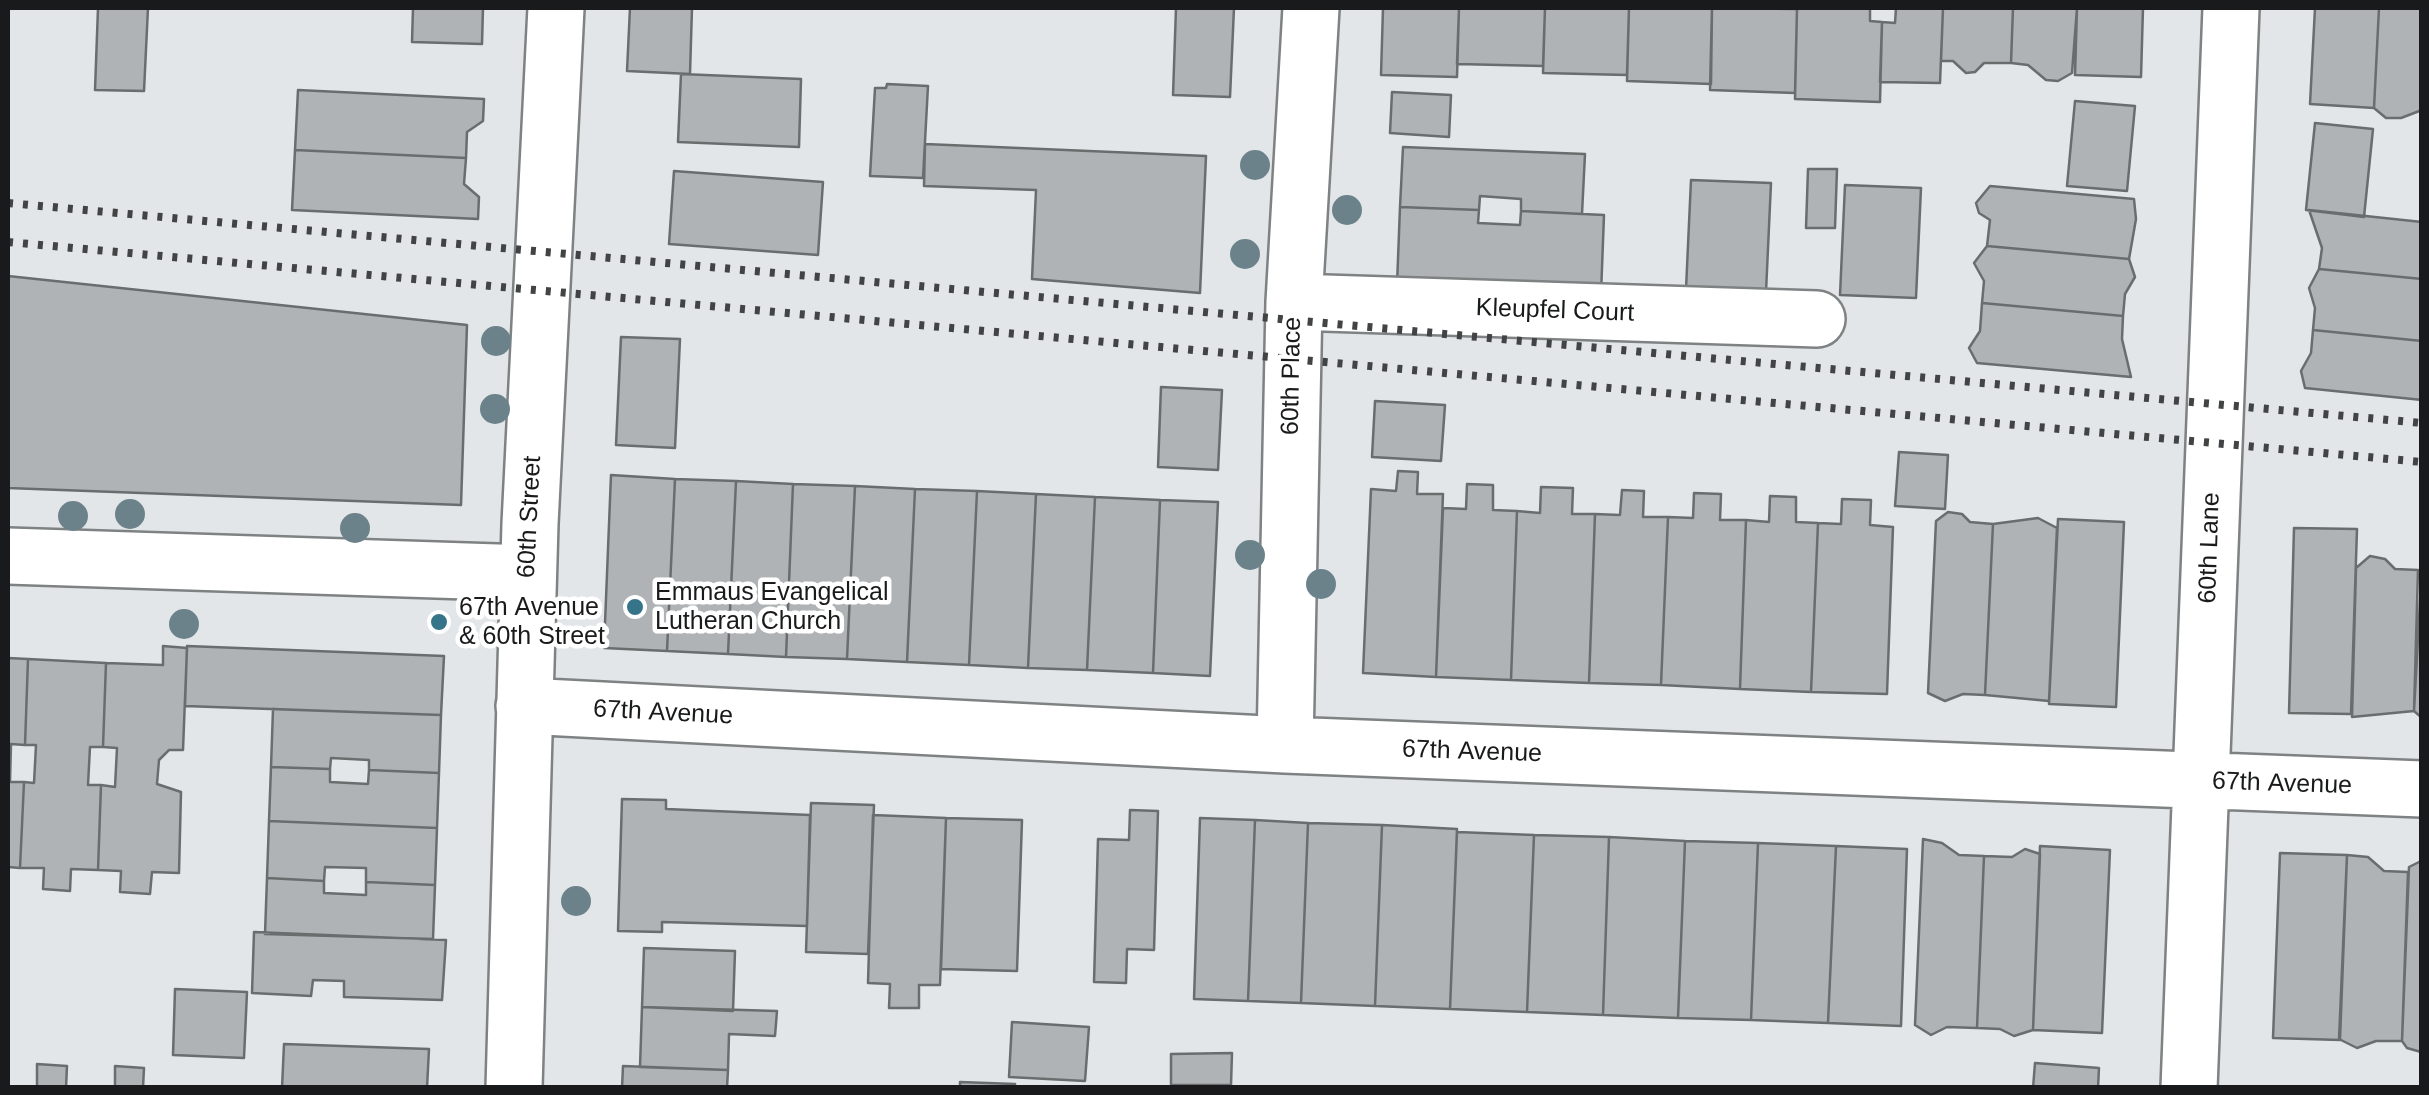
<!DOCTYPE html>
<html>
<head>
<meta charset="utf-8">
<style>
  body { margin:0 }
  #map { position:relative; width:2429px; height:1095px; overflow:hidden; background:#e2e6e8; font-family:Arial,sans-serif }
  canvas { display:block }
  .frame { position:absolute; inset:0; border:10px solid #191a1b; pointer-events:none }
</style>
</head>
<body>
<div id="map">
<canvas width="2429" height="1095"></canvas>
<div class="frame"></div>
</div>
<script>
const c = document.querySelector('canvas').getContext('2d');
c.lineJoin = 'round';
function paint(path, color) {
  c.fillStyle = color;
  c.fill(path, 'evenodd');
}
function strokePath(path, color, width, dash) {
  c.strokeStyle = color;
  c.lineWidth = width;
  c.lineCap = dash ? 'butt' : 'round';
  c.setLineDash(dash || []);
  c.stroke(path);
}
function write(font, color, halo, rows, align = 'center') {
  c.font = font + ' Arial,sans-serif';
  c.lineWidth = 9;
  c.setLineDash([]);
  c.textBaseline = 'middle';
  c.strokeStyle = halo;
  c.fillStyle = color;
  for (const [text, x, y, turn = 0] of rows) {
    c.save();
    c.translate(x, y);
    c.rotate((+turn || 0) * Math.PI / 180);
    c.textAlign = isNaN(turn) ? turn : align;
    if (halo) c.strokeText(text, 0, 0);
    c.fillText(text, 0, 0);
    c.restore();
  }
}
const building = new Path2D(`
  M98 8H148L144 91 95 90Z
  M413 8H483L482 44 412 42Z
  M630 8H692L690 74 627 71Z
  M1176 8H1234L1230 97 1173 95Z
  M1383 8H1459L1457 77 1381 75Z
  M1459 8H1545L1543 66 1457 64Z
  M1545 8H1629L1627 75 1543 73Z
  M1629 8H1712L1711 84 1627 81Z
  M1712 8 1797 9 1795 93 1710 90Z
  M1812 8H1870V21L1882 22 1880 102 1795 99 1797 9Z
  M1896 8H1943L1940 83 1880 82 1882 22 1895 23Z
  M1943 8H2013L2011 63H1984L1975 72 1966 73 1953 61H1941Z
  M2013 8H2077L2072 73 2058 81 2046 80 2028 65 2011 63Z
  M2077 8H2143L2141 77 2075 75Z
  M2315 8H2379L2374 108 2310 104Z
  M2379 8H2422V110L2401 118H2386L2374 108Z
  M681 74 801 79 799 147 678 142Z
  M887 84 928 86 923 178 870 176 875 88H886Z
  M298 90 484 99 483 121 467 132 466 158 295 150Z
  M1392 92 1451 95 1449 137 1390 133Z
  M2075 101 2135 106 2127 191 2067 186Z
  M2315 123 2373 129 2364 217 2306 210Z
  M925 144 1206 156 1200 293 1032 279 1036 190 924 186Z
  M1403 147 1585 154 1582 214 1521 211V199L1480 196 1479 210 1400 207Z
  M295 150 466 158 464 184 479 197 478 219 292 210Z
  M1808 169H1837L1835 228H1806Z
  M674 171 823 182 818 255 669 244Z
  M1691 180 1771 183 1766 292 1686 289Z
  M1845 185 1921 188 1916 298 1840 295Z
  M1990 186 2134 199 2136 219 2129 259 1987 246 1990 220 1979 213 1976 203Z
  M1400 207 1479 210 1478 223 1520 225 1521 211 1604 215 1601 294 1397 285Z
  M2309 210 2422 222V279L2319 269 2322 248Z
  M1987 246 2129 259 2135 277 2125 294 2123 316 1982 303 1984 281 1974 263Z
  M2319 269 2422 279V341L2313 330 2315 308 2309 288Z
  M8 276 467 325 461 505 8 488Z
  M1982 303 2123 316 2122 339 2131 377 1977 363 1969 348 1980 331Z
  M2313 330 2422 341V400L2305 388 2301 371 2311 353Z
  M621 337 680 339 675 448 616 445Z
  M1161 387 1222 390 1218 470 1158 467Z
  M1375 401 1445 405 1441 461 1372 457Z
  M1899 452 1948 455 1945 509 1895 506Z
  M1398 471 1418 472 1417 494H1443L1436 677 1363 673 1371 489 1396 491Z
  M611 475 675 479 667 651 604 648Z
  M675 479 736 481 728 654 667 651Z
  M736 481 793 484 786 657 728 654Z
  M793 484 855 486 847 659 786 657Z
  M1467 484 1493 485V510L1517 511 1511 680 1436 677 1443 508 1466 509Z
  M855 486 915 489 907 662 847 659Z
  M1541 487 1573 488 1572 514H1595L1589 683 1511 680 1517 511 1540 513Z
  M915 489 977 491 969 665 907 662Z
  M1622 490 1644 491 1643 517H1668L1661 685 1589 683 1595 514 1620 515Z
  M977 491 1036 494 1028 668 969 665Z
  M1694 493 1721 494 1720 520H1746L1740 689 1661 685 1668 517 1693 518Z
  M1036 494 1095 497 1087 670 1028 668Z
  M1770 496 1796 497V522L1818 523 1811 692 1740 689 1746 520 1769 522Z
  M1095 497 1160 500 1153 673 1087 670Z
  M1842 499 1871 500 1870 525 1893 527 1887 694 1811 692 1818 523 1841 524Z
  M1160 500 1218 502 1210 676 1153 673Z
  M1948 512 1962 514 1970 522 1993 524 1985 695 1963 694 1945 701 1928 693 1936 521Z
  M2038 518 2057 528 2049 701 1985 695 1993 524Z
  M2058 519 2124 522 2116 707 2049 704Z
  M2294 528 2357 529 2351 714 2289 713Z
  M2370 556 2385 559 2395 569 2418 570 2414 711 2352 717 2356 568Z
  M2422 565V718L2414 711Z
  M163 646 187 648 183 750H169L159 760 157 784 181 792 179 873 152 872 150 894 120 892 121 871 98 870 101 785 115 787 117 748 103 747 106 663 163 665Z
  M187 646 444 656 441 715 185 706Z
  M8 658 28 659 25 745 11 744 10 782H24L20 868 8 867Z
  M28 659 106 663 103 747H90L88 785H101L98 870 71 869 70 891 43 889 44 868H20L24 782 34 783 36 745H25Z
  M273 709 441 715 439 773 369 770V760L331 758 330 769 271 767Z
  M271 767 330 769V782L368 784 369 770 439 773 437 828 269 821Z
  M622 799 666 800V809L810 815 807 926 662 922V932L618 931Z
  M811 803 874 805 868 954 806 952Z
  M1130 810 1158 811 1154 950 1127 949 1126 983 1094 982 1098 839 1129 840Z
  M873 815 946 818 940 985H919V1008H889L890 984 868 983Z
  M946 818 1022 820 1017 971 941 969Z
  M1200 818 1255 820 1248 1001 1194 999Z
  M1255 820 1308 823 1301 1003 1248 1001Z
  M269 821 437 828 435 885 366 882V868L325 867 324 881 267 878Z
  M1308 823 1382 825 1375 1006 1301 1003Z
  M1382 825 1457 829 1450 1009 1375 1006Z
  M1457 832 1534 835 1527 1012 1450 1009Z
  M1534 835 1609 837 1603 1015 1527 1012Z
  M1609 837 1685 841 1678 1018 1603 1015Z
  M1923 839 1942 843 1959 855 1984 856 1977 1028 1947 1027 1931 1035 1915 1025Z
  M1685 841 1758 843 1751 1020 1678 1018Z
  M1758 843 1836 846 1828 1023 1751 1020Z
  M1836 846 1907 849 1901 1026 1828 1023Z
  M2040 846 2110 850 2102 1033 2033 1030Z
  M2025 849 2040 854 2033 1030 2014 1036 2000 1029 1977 1028 1984 856 2012 857Z
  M2280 853 2347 855 2340 1040 2273 1038Z
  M2347 855 2368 857 2384 871 2408 872 2402 1041H2376L2357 1048 2339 1039Z
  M2419 862H2422L2421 1052 2407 1048 2402 1041 2409 867Z
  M267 878 324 881V893L366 895V882L435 885 433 939 265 934Z
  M254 932 446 940 442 1000 344 997V981L313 980 311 996 252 993Z
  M644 948 735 951 733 1011 642 1007Z
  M175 989 247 992 244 1058 173 1055Z
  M642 1007 777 1011 775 1036 729 1034 728 1070 640 1067Z
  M1012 1022 1089 1027 1085 1081 1009 1077Z
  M284 1044 429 1049 427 1088H282Z
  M1232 1053 1231 1085H1171V1054Z
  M2035 1063 2099 1068 2098 1088H2033Z
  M37 1064 67 1066 66 1088H10L37 1087Z
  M115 1066 144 1068 143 1088H115Z
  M623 1066 728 1070 727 1088H622Z
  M960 1082 1015 1084V1088H960Z`);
paint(building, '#afb3b5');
strokePath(building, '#696d6e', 2.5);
const minor = new Path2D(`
  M1294 302 1817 319
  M8 556 528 573
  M524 706 1285 745 2422 789
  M1285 745 1294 302 1311 8
  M514 1088 530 524 556 8
  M2189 1088 2231 8`);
strokePath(minor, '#7e8283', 60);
strokePath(minor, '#fff', 55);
strokePath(new Path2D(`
  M8 203 2422 423
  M8 242 2422 462`), '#414344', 8, [5, 10]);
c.fillStyle = '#6c828a';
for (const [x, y] of [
  [1255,165],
  [1347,210],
  [1245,254],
  [496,341],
  [495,409],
  [130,514],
  [73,516],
  [355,528],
  [1250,555],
  [1321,584],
  [184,624],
  [576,901]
]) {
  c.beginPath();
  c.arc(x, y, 15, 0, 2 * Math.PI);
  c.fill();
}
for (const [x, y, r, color] of [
  [635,607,10,"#357489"],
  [439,622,10,"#357489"]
]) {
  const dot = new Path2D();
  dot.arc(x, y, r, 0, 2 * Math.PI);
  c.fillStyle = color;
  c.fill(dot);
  strokePath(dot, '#fff', 4);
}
write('25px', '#191a1b', '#fff', [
  ["Kleupfel Court",1555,311,2],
  ["60th Place",1292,376,-89],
  ["60th Street",530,517,-87],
  ["60th Lane",2210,548,-88],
  ["67th Avenue",663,713,3],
  ["67th Avenue",1472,752,2],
  ["67th Avenue",2282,784,2]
]);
write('25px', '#191a1b', '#fff', [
  ["Emmaus Evangelical",655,593],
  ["Lutheran Church",655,622],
  ["67th Avenue",459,608],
  ["& 60th Street",459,637]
], 'left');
</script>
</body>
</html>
